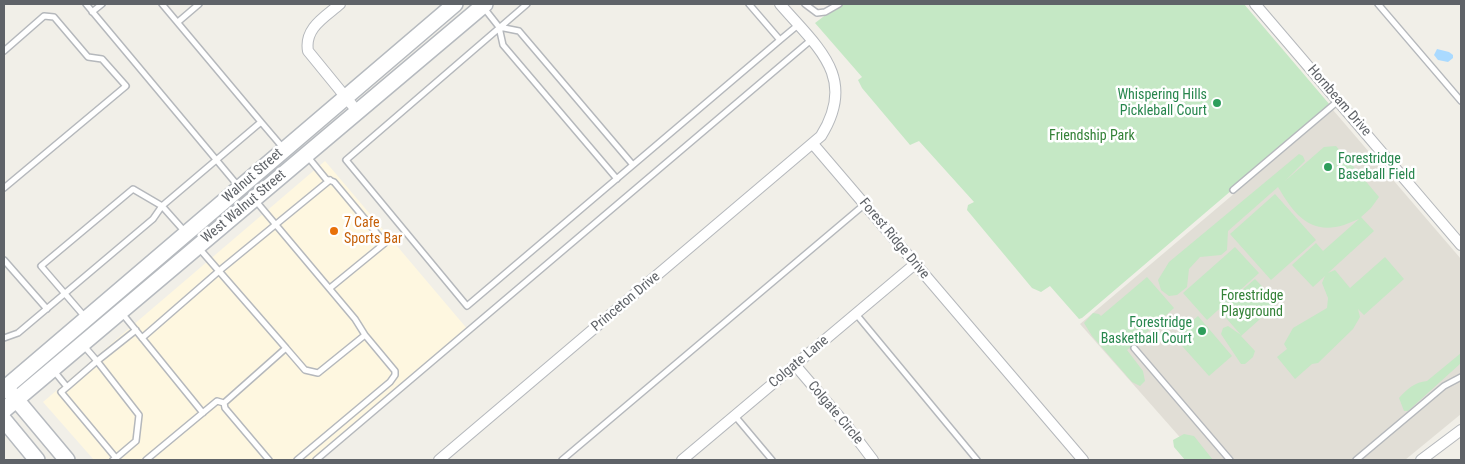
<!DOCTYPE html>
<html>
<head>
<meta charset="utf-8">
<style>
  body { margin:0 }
  #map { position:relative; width:1465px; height:464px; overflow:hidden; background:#f1efe8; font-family:"Roboto Condensed",sans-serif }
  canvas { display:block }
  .frame { position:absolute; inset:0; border:5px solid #5f6368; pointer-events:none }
</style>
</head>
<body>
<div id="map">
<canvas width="1465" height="464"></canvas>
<div class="frame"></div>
</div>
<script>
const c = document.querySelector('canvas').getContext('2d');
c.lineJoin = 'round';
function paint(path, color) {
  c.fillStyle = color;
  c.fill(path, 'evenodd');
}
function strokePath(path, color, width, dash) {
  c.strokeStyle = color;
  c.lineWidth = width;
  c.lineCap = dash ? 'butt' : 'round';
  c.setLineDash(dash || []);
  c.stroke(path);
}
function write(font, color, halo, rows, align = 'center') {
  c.font = font + ' "Roboto Condensed",sans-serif';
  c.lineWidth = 5;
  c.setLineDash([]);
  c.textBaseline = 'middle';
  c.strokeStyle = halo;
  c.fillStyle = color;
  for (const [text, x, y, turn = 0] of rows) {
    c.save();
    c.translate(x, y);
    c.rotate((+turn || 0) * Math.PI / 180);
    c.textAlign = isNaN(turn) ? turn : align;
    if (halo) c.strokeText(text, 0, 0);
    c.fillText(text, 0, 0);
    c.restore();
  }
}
paint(new Path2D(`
  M325 161 469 331 320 460H94L43 402Z`), '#fef7e0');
paint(new Path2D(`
  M1333 110 1461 259V414L1405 460H1200L1080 324Z`), '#e1ded6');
paint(new Path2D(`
  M840 4H1244L1330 105 1273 155 1082 318 1079 319 1050 286 1041 292 1032 288 967 210 968 205 974 202 919 141 910 145 862 88 858 80 862 77 815 23Z
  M1336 146 1379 197 1371 208 1361 217 1374 231 1328 273 1335 270 1350 288 1385 257 1404 279 1364 315 1358 309 1360 317 1353 329 1318 363 1312 364 1295 379 1277 357 1287 349 1284 344 1293 328 1327 308 1328 298 1322 283 1325 276 1313 287 1292 265 1316 243 1323 251 1359 219C1354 221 1349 223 1344 225 1309 236 1293 212 1278 187L1228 231 1227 250 1221 255 1200 257 1189 269 1187 287 1177 295 1169 296 1161 290 1158 280 1169 262 1299 154 1303 156 1305 161 1285 181 1324 147Z
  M1275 194 1316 240 1271 280 1230 234Z
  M1235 247 1259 273 1207 320 1183 293Z
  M1147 277 1174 308 1127 350 1143 371 1145 381 1140 386 1132 382 1092 336 1084 323 1093 313 1099 314 1101 316Z
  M1255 279 1278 303 1241 336 1255 351 1253 357 1245 364H1241L1221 334 1223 328 1228 326 1241 335 1219 310Z
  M1198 316 1232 356 1209 376 1174 337Z
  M1461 353V363L1408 411H1404L1399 398C1407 389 1415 382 1427 381Z
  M1184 434 1194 436 1213 460H1185L1174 447 1173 440Z`), '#c5e8c5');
paint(new Path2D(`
  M1437 49 1449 52 1453 55V58L1448 62 1438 60 1434 55Z`), '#aadaff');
const service = new Path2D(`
  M86 4 239 187
  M162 4 261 122
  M527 4 346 160 467 306 780 40 749 4
  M805 4 817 13 825 12 839 4
  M1378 4 1461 101
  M484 8 499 27 503 45 617 179
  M92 12 102 4
  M178 22 199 4
  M499 27 519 31 633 165
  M780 40 798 25
  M4 51 44 16 54 17 88 57 102 59 126 86 4 188
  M308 157 326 179 334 182 385 243 330 288
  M1233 190 1338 101
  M255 200 355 319 365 335 318 373 305 370 286 348
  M4 260 47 309
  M121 312 203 413
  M856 314 977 460
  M85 317 41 266 133 189 162 206 186 233
  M4 338 18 333 153 219 162 206 261 122 284 149
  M142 338 219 271 330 180
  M1134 348 1230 460
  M54 371 67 387 61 392 116 458 113 460
  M67 387 97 361 84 346
  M224 403 225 408 269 460
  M735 416 772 460
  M116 458 136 441 139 415 97 361 136 330
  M146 460 217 401 224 403 286 348 198 247
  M297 460 390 382 395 375V371L365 335
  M316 460 811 40
  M562 460 865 204
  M1356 460 1444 386 1461 377`);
const minor = new Path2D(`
  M340 4C325 17 304 28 308 51L357 111
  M1255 4 1461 245
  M813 144 1083 460
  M795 365 848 427 873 460
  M439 460 821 136C858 77 817 47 780 4
  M682 460 915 264
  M1421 460 1461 430`);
const secondary = new Path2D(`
  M4 389 455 4
  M10 392 67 460
  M4 410 485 4
  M4 420 37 460`);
strokePath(service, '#b5b8bc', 8);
strokePath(minor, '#b5b8bc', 12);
strokePath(secondary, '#b6babf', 18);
strokePath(service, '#fff', 5);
strokePath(minor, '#fff', 10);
strokePath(secondary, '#fff', 15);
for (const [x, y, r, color] of [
  [1217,103,5,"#2e9e5b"],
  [1328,167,5,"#2e9e5b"],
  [334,231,5,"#e8710a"],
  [1202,331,5,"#2e9e5b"]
]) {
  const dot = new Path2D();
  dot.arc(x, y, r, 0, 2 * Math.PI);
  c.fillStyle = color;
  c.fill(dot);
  strokePath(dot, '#fff', 2);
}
write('14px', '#27864d', '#fff', [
  ["Whispering Hills",1207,95],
  ["Pickleball Court",1207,111],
  ["Forestridge",1338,159,"left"],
  ["Baseball Field",1338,175,"left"],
  ["Forestridge",1192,323],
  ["Basketball Court",1192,339]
], 'right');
write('14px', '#5f6368', '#fff', [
  ["Hornbeam Drive",1339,101,49],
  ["Walnut Street",253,176,-41],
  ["West Walnut Street",244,207,-40],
  ["Forest Ridge Drive",894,239,50],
  ["Princeton Drive",626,302,-40],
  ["Colgate Lane",799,362,-40],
  ["Colgate Circle",835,413,50]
]);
write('14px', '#348238', '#fff', [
  ["Friendship Park",1092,136],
  ["Forestridge",1252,296],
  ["Playground",1252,312]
]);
write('14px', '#c56008', '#fff', [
  ["7 Cafe",344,223],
  ["Sports Bar",344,239]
], 'left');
</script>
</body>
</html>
